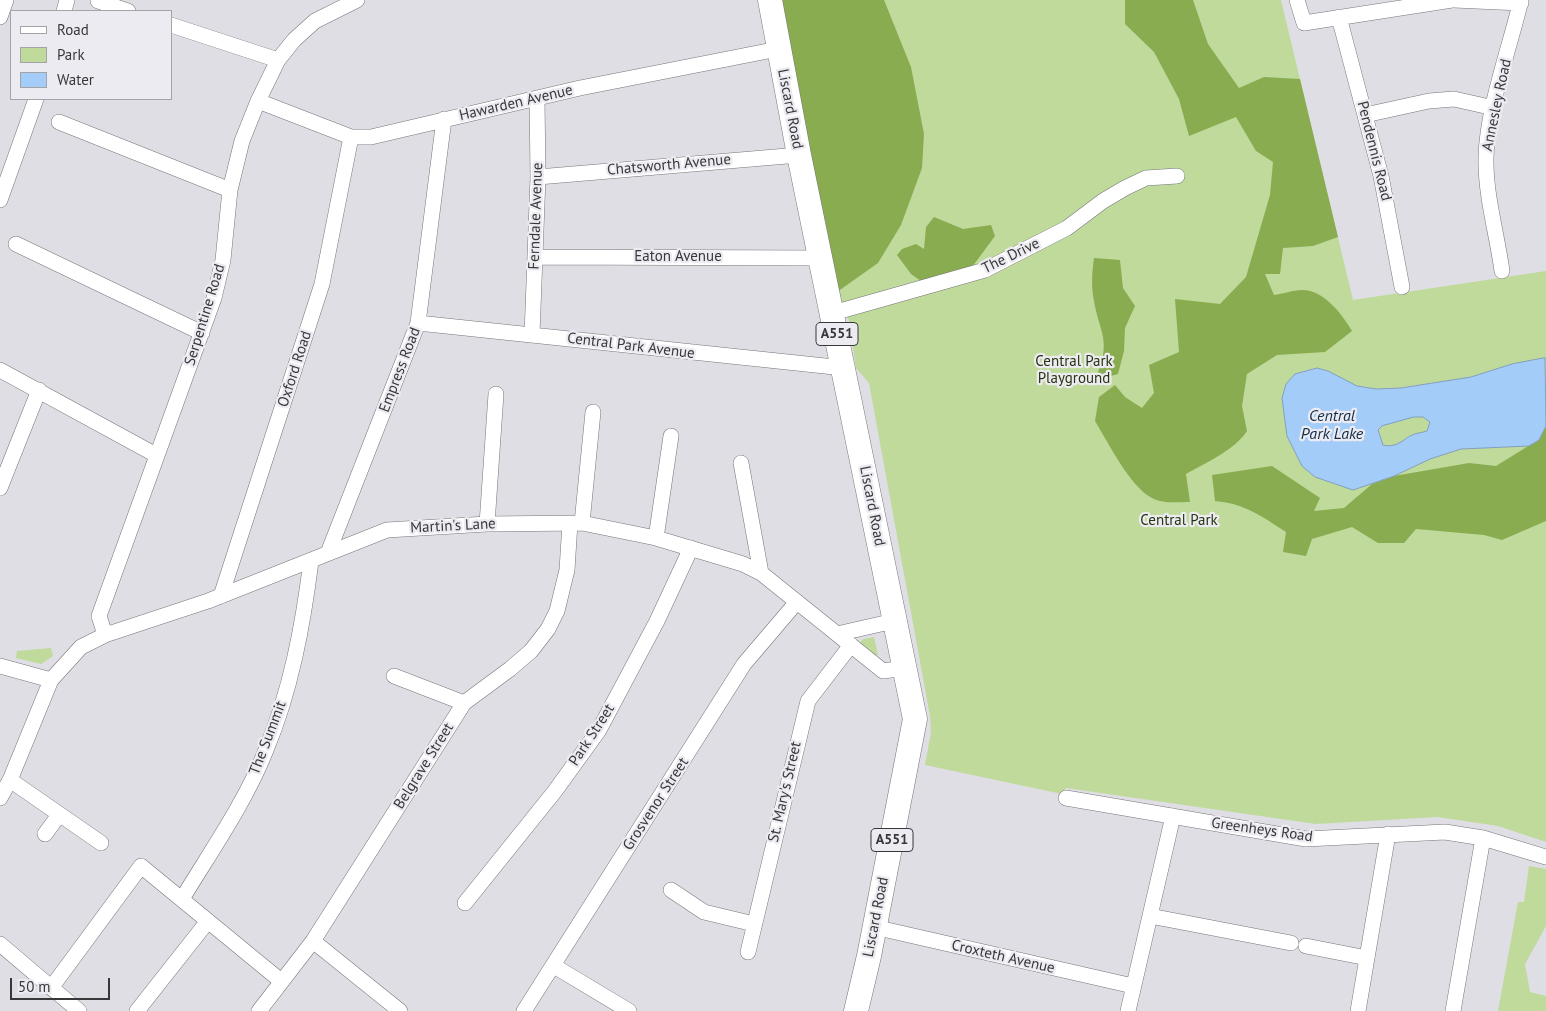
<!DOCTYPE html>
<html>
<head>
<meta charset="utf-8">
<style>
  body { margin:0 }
  #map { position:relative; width:1546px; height:1011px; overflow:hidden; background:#dfdee4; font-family:"PT Sans",sans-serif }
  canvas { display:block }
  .legend { position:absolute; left:10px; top:10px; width:162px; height:90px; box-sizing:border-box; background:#ecebf1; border:1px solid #a4a3a7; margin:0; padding:6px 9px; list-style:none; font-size:15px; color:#383739 }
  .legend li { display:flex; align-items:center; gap:10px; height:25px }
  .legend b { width:25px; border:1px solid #a4a3a7 }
  .scale { position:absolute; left:10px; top:978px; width:100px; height:22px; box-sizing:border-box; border:2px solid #383739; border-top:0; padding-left:6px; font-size:15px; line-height:18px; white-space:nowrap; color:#383739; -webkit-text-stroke:4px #ecebf1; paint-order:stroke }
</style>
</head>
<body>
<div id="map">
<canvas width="1546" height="1011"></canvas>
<ul class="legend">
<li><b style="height:6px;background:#fff"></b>Road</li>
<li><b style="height:14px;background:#bfda9b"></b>Park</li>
<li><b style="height:14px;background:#a4ccf8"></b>Water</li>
</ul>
<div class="scale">50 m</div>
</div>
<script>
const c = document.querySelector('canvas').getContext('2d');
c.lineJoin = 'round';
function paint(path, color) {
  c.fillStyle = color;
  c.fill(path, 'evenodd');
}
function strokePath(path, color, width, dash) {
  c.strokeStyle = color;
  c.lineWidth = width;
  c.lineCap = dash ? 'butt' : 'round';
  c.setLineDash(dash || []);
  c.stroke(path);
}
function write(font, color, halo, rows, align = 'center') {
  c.font = font + ' "PT Sans",sans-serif';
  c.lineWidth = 4.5;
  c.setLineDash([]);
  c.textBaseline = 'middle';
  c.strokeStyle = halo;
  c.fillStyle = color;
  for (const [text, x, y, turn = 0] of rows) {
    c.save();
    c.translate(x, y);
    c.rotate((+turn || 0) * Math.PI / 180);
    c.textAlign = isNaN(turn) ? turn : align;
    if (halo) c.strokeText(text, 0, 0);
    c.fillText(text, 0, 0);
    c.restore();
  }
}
paint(new Path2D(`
  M777 0H1281L1353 300 1546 271V842L1498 826 1438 817 1316 824 1066 788 1062 794 925 765 931 732 930 716 869 383 856 368 849 321 837 292Z
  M874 637 878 655H868L860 643 863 639Z
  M51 648 53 656 41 664 16 658 17 651Z
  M1529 866 1546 869V926L1525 964 1530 992 1546 996V1011H1498L1518 902H1524Z`), '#bfda9b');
paint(new Path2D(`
  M777 0H884L911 67 924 134 922 168 901 225 878 263 837 292Z
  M1125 0H1193L1208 44 1239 88 1264 77 1300 79 1338 237 1313 246 1283 248 1280 274H1265L1274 295C1283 294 1293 290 1302 290 1324 290 1342 314 1352 331L1325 352 1277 355 1247 374 1242 406 1247 431C1236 449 1204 464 1186 474L1190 502C1178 502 1163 504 1152 498 1130 487 1108 442 1095 421L1099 397 1115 385 1125 397 1142 408 1154 393 1149 365 1179 352 1175 299 1220 304 1246 277 1270 195 1273 162 1256 151 1236 117 1189 136 1179 99 1154 52 1125 24Z
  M934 217 963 229 991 225 995 236 975 263 958 281 928 286 911 274 897 255 902 249 916 244 924 249 926 227Z
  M1094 258 1120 260 1123 288 1135 306 1125 328 1124 351 1118 374 1104 378 1098 372C1111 340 1099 331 1094 301 1091 287 1092 272 1094 258Z
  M1546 426V521L1502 540 1484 535 1416 529 1404 543H1378L1352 527 1312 539 1306 556 1283 552 1286 532C1261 516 1246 504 1215 501L1212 475 1272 466 1320 498 1314 511 1344 508 1372 484 1394 476 1469 463 1496 466 1538 440Z`), '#89ac50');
const water = new Path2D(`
  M1545 358 1546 426 1539 440 1529 446 1461 449 1430 459 1394 476 1353 490 1315 477 1302 466 1287 436 1282 398 1286 384 1295 374 1317 368 1328 371 1357 386 1376 389 1401 388 1471 377 1512 364ZM1414 417H1423L1430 422 1427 431C1421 433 1415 433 1410 436 1401 442 1394 448 1383 445L1378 430 1382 426Z`);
paint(water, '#a4ccf8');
strokePath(water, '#849fbf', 1);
const minor = new Path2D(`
  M1297 0 1304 23 1452 0
  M1454 0 1521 3
  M98 1 128 11
  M64 11 67 0
  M0 17 6 0
  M1339 17 1381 176 1402 287
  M171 25 278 60
  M258 101 351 137H371L580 88 778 49
  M1365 115 1429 101 1454 99 1494 108
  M59 122 230 190
  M538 177 799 155
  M0 200 36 99
  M16 244 202 333
  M535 257 821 258
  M1502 271C1497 234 1485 194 1486 157 1487 109 1510 47 1521 0
  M833 313 985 270 1067 228 1103 201 1125 188 1146 178 1177 176
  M418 323 844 368
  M532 335 538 177 537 98
  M0 370 156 455
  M741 463 761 573
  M0 488 39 390
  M582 523 593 412
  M487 524 496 394
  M656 538 671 436
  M328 553 418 323 444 119
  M221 596 322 284 351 137
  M837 634 894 621
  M105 635 99 616 214 298 223 260 230 190 242 141 258 101 278 60 294 40 315 21 357 0
  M0 666 51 680
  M394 676 464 703
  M10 780 101 843
  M0 798 10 780 51 680 81 647 105 635 208 601 387 530 487 524 582 523 656 538 743 564 761 573 883 671 905 668
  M1066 798 1306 839 1445 832 1483 838 1546 857
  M45 834 59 815
  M671 890 704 912 754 924
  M182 899C211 851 245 803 266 750 291 690 303 625 311 561
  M465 903 555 791 599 730 657 621 691 548
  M1150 916 1291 943
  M874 927 1133 986
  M313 941 400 1011
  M0 944 79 1011
  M1306 946 1367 958
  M748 952 808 701 851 645
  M554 966 629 1011
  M51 988 141 866 281 981
  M137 1011 208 921
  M259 1011 313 941 464 703 510 669 531 651 548 629 557 611 567 570 570 523
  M524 1011 744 664 796 603
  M1128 1011 1173 816
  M1358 1011 1388 834
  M1453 1011 1483 838`);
const primary = new Path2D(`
  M770 0 799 155 915 719 869 956 856 1011`);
strokePath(minor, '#76757a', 16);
strokePath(primary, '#76757a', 25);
strokePath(minor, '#fff', 15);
strokePath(primary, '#fff', 24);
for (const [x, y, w] of [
  [837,334,42],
  [892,840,42]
]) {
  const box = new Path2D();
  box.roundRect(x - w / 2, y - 11.5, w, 23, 4);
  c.fillStyle = '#ecebf1';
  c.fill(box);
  strokePath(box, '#383739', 1);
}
write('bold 14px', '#383739', null, [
  ["A551",837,334],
  ["A551",892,840]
]);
write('15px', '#383739', '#ecebf1', [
  ["Hawarden Avenue",516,103,-13],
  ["Annesley Road",1497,105,-78],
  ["Liscard Road",790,109,79],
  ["Pendennis Road",1374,151,76],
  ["Chatsworth Avenue",669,165,-5],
  ["Ferndale Avenue",536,216,-88],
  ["The Drive",1011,256,-26],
  ["Eaton Avenue",678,257],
  ["Serpentine Road",205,315,-73],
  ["Central Park Avenue",631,346,7],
  ["Oxford Road",295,369,-72],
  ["Empress Road",400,370,-69],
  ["Liscard Road",872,506,79],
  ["Martin's Lane",453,526,-3],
  ["Park Street",592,735,-57],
  ["The Summit",268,738,-69],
  ["Belgrave Street",424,766,-58],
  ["St. Mary's Street",785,792,-77],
  ["Grosvenor Street",656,804,-57],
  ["Greenheys Road",1262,830,8],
  ["Liscard Road",876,917,-79],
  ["Croxteth Avenue",1003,957,13]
]);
write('15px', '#27350f', '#ecebf1', [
  ["Central Park",1074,362],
  ["Playground",1074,379],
  ["Central Park",1179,521]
]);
write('italic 16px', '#102d49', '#ecebf1', [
  ["Central",1332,416],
  ["Park Lake",1332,434]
]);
</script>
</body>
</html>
